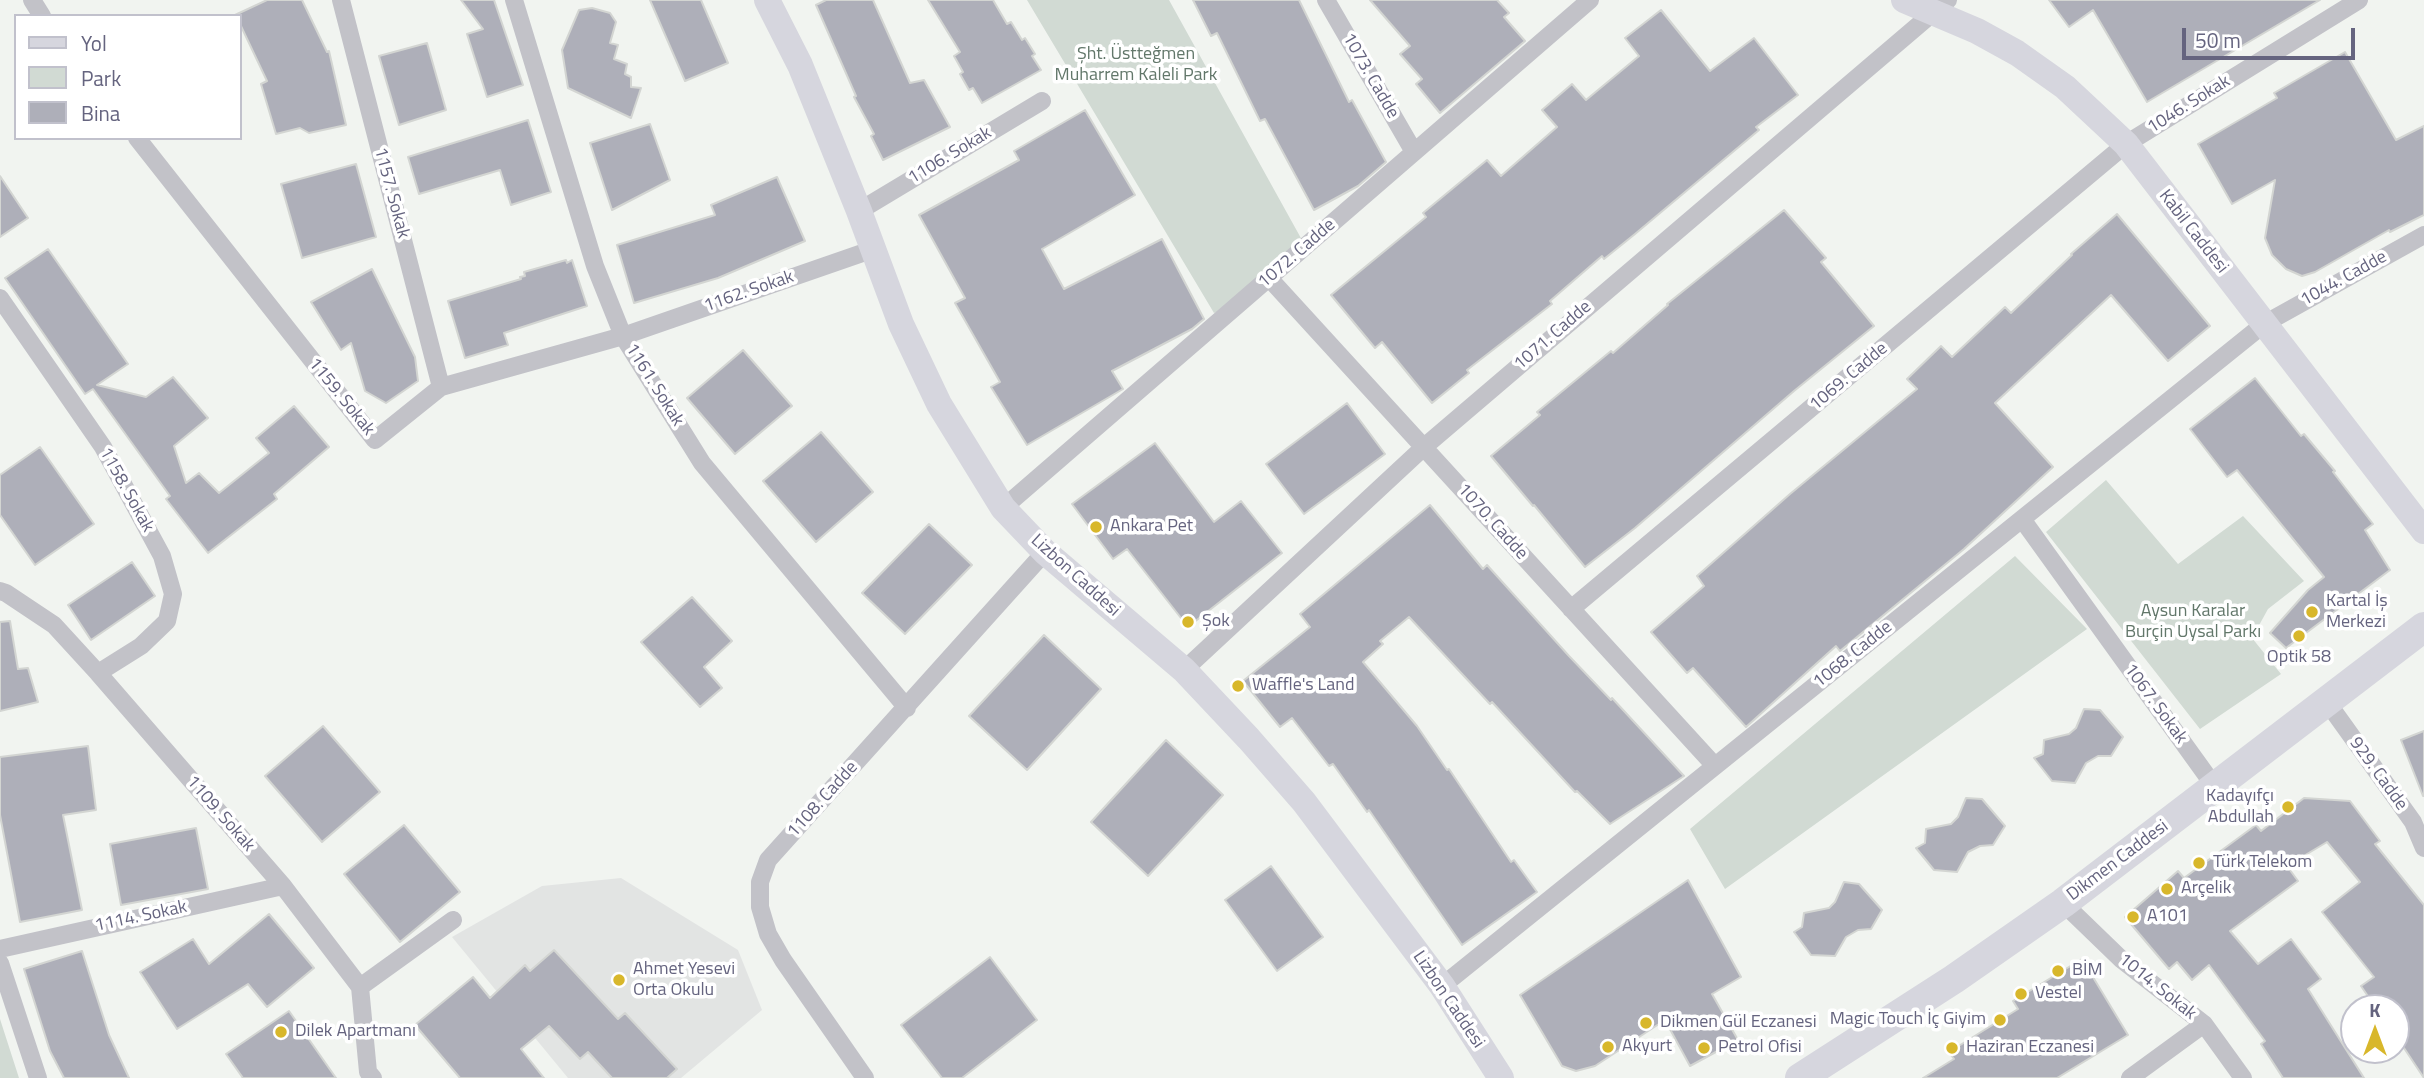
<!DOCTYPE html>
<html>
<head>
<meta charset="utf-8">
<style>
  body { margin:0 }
  #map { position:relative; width:2424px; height:1078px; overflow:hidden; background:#f1f4f0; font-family:"Titillium Web",sans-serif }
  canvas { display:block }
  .legend { position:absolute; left:14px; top:14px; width:228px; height:126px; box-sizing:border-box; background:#fff; border:2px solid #c1c1cc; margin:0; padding:9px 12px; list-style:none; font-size:21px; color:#65647f }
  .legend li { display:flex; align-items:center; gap:14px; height:35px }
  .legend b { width:35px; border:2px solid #c1c1cc }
  .north { position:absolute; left:2340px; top:994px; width:70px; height:70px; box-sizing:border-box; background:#fff; border:2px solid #c1c1cc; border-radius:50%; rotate:0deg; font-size:19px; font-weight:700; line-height:28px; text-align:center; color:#65647f }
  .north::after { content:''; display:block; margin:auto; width:24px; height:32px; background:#d8b72b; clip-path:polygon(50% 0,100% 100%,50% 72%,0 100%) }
  .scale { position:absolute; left:2182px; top:28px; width:173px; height:32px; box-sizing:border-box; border:4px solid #65647f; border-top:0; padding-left:9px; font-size:21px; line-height:24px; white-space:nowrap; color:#65647f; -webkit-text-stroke:5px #fff; paint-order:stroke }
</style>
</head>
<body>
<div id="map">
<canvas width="2424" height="1078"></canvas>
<ul class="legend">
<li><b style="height:9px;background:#d6d6de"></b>Yol</li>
<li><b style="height:19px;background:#d1dad3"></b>Park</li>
<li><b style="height:19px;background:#aeafb9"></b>Bina</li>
</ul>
<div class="north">K</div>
<div class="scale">50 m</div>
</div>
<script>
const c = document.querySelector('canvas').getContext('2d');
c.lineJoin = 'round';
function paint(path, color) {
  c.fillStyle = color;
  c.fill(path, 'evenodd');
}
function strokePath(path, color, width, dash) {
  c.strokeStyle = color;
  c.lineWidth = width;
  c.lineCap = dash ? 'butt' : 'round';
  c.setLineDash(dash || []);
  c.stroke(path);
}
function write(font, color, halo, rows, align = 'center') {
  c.font = font + ' "Titillium Web",sans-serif';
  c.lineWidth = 7;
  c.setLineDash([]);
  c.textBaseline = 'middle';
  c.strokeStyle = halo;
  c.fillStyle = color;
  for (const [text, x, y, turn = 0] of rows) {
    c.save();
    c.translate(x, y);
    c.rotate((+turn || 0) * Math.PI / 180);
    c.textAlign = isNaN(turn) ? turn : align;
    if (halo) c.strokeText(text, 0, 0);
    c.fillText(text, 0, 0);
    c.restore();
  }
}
paint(new Path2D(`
  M621 878 738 950 762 1010 681 1078H568L452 937 542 886Z`), '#e2e4e3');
paint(new Path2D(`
  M1027 0H1169L1302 240 1245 302 1214 313Z
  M2106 480 2178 564 2243 516 2304 581 2268 609 2252 638 2281 674 2200 729 2046 532Z
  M2015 556 2087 629 1725 889 1690 829Z
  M0 1019 19 1078H0Z`), '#d1dad3');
const building = new Path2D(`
  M267 0H302L327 52 329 51 346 125 309 133 300 128 276 134 261 84 267 81 240 24V16L235 15Z
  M461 0H494L523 85 487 97 467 34 483 29Z
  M650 0H701L728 63 685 81Z
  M826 0H873L910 83 924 80 950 127 883 160 871 136 874 134 854 97 856 96 816 5Z
  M928 0H993L1007 24 1011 22 1022 40 1025 38 1035 54 1032 56 1041 70 982 103 973 88 969 90 960 74 963 72 954 56 960 52Z
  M1193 0H1299L1349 102 1352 100 1386 162 1358 186 1314 210 1265 119 1260 121 1217 33 1211 36Z
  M1370 0H1497L1509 13 1504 17 1525 41 1440 113 1416 84 1422 79 1400 54 1410 46Z
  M2049 0H2320L2147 102 2093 10 2069 27Z
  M592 8 610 13 616 22 610 43 618 45 614 59 627 64 625 74 631 77V87L641 88 631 118 568 88 562 50 579 10Z
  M1661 10 1710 71 1754 38 1798 95 1756 127 1759 130 1635 234 1604 259 1602 256 1550 301 1552 304 1467 370 1469 373 1432 403 1382 342 1375 348 1331 295 1426 217 1423 213 1487 160 1501 176 1557 127 1542 110 1572 84 1586 100 1639 56 1625 38Z
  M427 43 446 110 399 125 379 56Z
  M2345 52 2396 140 2424 126V215L2390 232 2389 230 2315 272 2302 276 2286 269 2272 255 2265 238 2275 180 2232 204 2198 144 2277 98 2274 93Z
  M1085 110 1135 195 1042 249 1064 289 1162 239 1204 319 1192 329 1112 371 1123 389 1027 445 991 387 1000 382 955 303 965 298 919 215 1019 160 1014 151Z
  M528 120 551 192 511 205 500 170 419 194 408 157Z
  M650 124 670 180 612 210 590 143Z
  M356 164 376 237 302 258 281 184Z
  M0 176 28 218 0 237Z
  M777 177 805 241 718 278 634 303 617 245 715 215 711 205Z
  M1784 210 1826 258 1821 262 1874 326 1794 391 1635 528 1585 567 1534 505 1533 506 1491 456 1540 415 1537 412 1611 351 1613 353 1668 305 1667 304Z
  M2117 214 2210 326 2168 361 2111 295 1995 403 2053 467 1964 549 1840 651 1836 646 1746 727 1693 668 1687 673 1651 632 1704 586 1697 576 1790 494 1917 389 1907 379 1941 346 1952 357 2005 307 2011 313 2072 255 2071 254Z
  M48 249 128 364 97 385 146 397 173 377 208 418 174 446 186 483 199 473 219 493 269 453 256 438 294 406 329 447 274 494 277 499 208 553 166 499 170 496 93 389 85 394 5 278Z
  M566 260 567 263 572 260 587 306 504 333 508 345 465 358 448 301 521 279 520 277 525 276 524 272Z
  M372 269 415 357 418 381 386 403 365 391 351 343 341 350 311 302Z
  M743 350 792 406 735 454 687 398Z
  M2255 378 2301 436 2304 434 2335 471 2333 472 2373 524 2365 530 2390 570 2286 648 2270 633 2308 590 2324 577 2237 470 2227 477 2190 429Z
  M1347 403 1385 454 1304 514 1266 464Z
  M821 432 873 492 816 542 763 481Z
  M1155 443 1214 522 1241 501 1282 553 1188 627 1127 549 1113 559 1072 504Z
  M40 447 94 524 35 565 0 515V475Z
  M1430 505 1483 569 1487 565 1569 656 1611 700 1612 698 1684 776 1610 824 1577 791 1575 792 1492 702 1490 704 1409 617 1380 641 1383 644 1363 662 1417 726 1447 770 1449 769 1511 862 1514 860 1537 892 1462 945 1369 810 1367 812 1333 764 1329 766 1292 718 1280 727 1243 681 1310 627 1300 614Z
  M929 524 972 565 905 634 862 593Z
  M132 562 155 596 91 640 68 605Z
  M692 597 732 641 704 667 722 688 700 707 641 642Z
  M10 621 18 669 28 668 38 702 0 711V622Z
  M1044 635 1101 689 1027 770 969 716Z
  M2084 709 2100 710 2123 737 2111 756H2098L2086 763 2075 783 2052 781 2034 758 2043 754 2044 740 2069 734 2076 728Z
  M323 726 380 792 322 842 265 776Z
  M2424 731V796H2423L2401 740Z
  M1166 740 1223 795 1148 876 1091 822Z
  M88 746 96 810 63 815 82 910 20 922 0 815V757Z
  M1966 798 1982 799 2005 826 1993 845 1980 846 1968 852 1957 872 1934 870 1916 848 1925 843 1926 829 1951 824 1958 817Z
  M2304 798 2350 801 2380 841 2375 844 2424 905V1078L2396 1036V1008H2376L2361 986 2374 977 2322 912 2360 882 2327 842 2287 866 2298 881 2230 931 2258 964 2291 939 2321 979 2308 989 2364 1078H2283L2261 1044 2265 1041 2209 965 2192 980 2177 962 2169 969 2125 917 2178 871 2184 878 2256 825 2261 831Z
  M404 825 460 892 400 942 344 874Z
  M196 828 208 889 121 905 110 844Z
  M1271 866 1323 937 1277 971 1225 900Z
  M1688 880 1741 977 1712 994 1738 1040 1690 1066 1665 1020 1595 1066 1576 1071 1562 1066 1520 995Z
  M1844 882 1859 884 1882 910 1871 929 1858 930 1846 937 1835 956 1811 955 1794 932 1802 927 1804 913 1829 908 1835 902Z
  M269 914 314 968 267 1007 248 984 177 1029 140 972 193 939 209 964Z
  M554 950 618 1019 625 1013 677 1069 667 1078H612L588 1052 580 1059 549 1026 521 1049 544 1078H460L415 1025 473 977 490 998 525 965 530 971Z
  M82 951 109 1035 129 1078H64L50 1051 24 969Z
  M990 957 1037 1020 962 1078H942L901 1025Z
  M2082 959 2128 1035 2057 1078H1923L1954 1059 1949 1052 2018 1009 2013 1001Z
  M289 1011 336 1078H243L226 1054Z`);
paint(building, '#aeafb9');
strokePath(building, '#d3d5d2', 2);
strokePath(new Path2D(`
  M32 0 42 16
  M341 0 441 387
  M514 0 595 266 623 336 702 463 907 708
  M1326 0 1414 152
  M137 138 375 440 441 387 623 336 874 249
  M859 211 1042 101
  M1269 278 1715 766
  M0 298 103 447 162 556 173 594 167 621 141 646 98 673
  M1003 508 1590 0
  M2022 519 2215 787
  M0 591 6 593 54 625 98 673 283 886 360 987 368 1072 373 1078
  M1571 609 2126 144 2359 0
  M1184 670 1424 447 1948 0
  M2327 702 2413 822 2424 848
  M2063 903 2122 960 2204 1024 2243 1078
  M0 949 283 886
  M0 963 38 1078
  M1442 986 2264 324 2424 235
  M360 987 453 920
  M865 1078 783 960 768 934 760 907V882L768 860 1045 552
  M2130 1078 2204 1024`), '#c2c2c8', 18);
strokePath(new Path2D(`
  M767 0 800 65 859 211 901 324 939 404 1003 508 1045 552 1184 670 1249 739 1304 802 1442 986 1501 1078
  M1904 0 1977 31 2017 53 2065 87 2126 144 2424 531`), '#d6d6de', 26);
strokePath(new Path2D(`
  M1800 1078 1954 979 2063 903 2424 627`), '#d6d6de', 30);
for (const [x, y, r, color] of [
  [1096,527,7,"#d8b72b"],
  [2312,612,7,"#d8b72b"],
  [1188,622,7,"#d8b72b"],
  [2299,636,7,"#d8b72b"],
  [1238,686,7,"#d8b72b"],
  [2288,807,7,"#d8b72b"],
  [2199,863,7,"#d8b72b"],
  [2167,889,7,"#d8b72b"],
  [2133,917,7,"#d8b72b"],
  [2058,971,7,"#d8b72b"],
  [619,980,7,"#d8b72b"],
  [2021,994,7,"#d8b72b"],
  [2000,1020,7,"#d8b72b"],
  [1646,1023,7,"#d8b72b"],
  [281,1032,7,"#d8b72b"],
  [1608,1047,7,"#d8b72b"],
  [1704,1048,7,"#d8b72b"],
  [1952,1048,7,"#d8b72b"]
]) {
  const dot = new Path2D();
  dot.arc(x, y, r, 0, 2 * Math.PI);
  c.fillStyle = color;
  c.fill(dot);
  strokePath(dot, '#fff', 2.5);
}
write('18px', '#62776a', '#fff', [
  ["Şht. Üstteğmen",1136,55],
  ["Muharrem Kaleli Park",1136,76],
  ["Aysun Karalar",2193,612],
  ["Burçin Uysal Parkı",2193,633]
]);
write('18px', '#65647f', '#fff', [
  ["1073. Cadde",1370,76,60],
  ["1046. Sokak",2189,105,-32],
  ["1106. Sokak",950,156,-31],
  ["1157. Sokak",391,193,75],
  ["Kabil Caddesi",2193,232,52],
  ["1072. Cadde",1297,254,-41],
  ["1044. Cadde",2344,279,-29],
  ["1162. Sokak",749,292,-19],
  ["1071. Cadde",1553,336,-41],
  ["1069. Cadde",1849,377,-40],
  ["1161. Sokak",654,385,58],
  ["1159. Sokak",341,397,51],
  ["1158. Sokak",126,490,61],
  ["1070. Cadde",1492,522,48],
  ["Lizbon Caddesi",1075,576,42],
  ["1068. Cadde",1853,655,-39],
  ["1067. Sokak",2155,704,54],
  ["929. Cadde",2378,774,54],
  ["1108. Cadde",823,800,-48],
  ["1109. Sokak",220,814,49],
  ["Dikmen Caddesi",2118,861,-37],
  ["1114. Sokak",141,917,-12],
  ["1014. Sokak",2157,987,39],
  ["Lizbon Caddesi",1448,1000,56]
]);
write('18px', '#65647f', '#fff', [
  ["Ankara Pet",1110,527],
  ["Kartal İş",2326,602],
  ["Merkezi",2326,623],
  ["Şok",1202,622],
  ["Optik 58",2299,658,"center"],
  ["Waffle's Land",1252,686],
  ["Kadayıfçı",2274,797,"right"],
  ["Abdullah",2274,818,"right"],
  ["Türk Telekom",2213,863],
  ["Arçelik",2181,889],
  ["A101",2147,917],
  ["Ahmet Yesevi",633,970],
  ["Orta Okulu",633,991],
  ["BİM",2072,971],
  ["Vestel",2035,994],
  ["Magic Touch İç Giyim",1986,1020,"right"],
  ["Dikmen Gül Eczanesi",1660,1023],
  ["Dilek Apartmanı",295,1032],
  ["Akyurt",1622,1047],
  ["Petrol Ofisi",1718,1048],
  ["Haziran Eczanesi",1966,1048]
], 'left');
</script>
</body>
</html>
